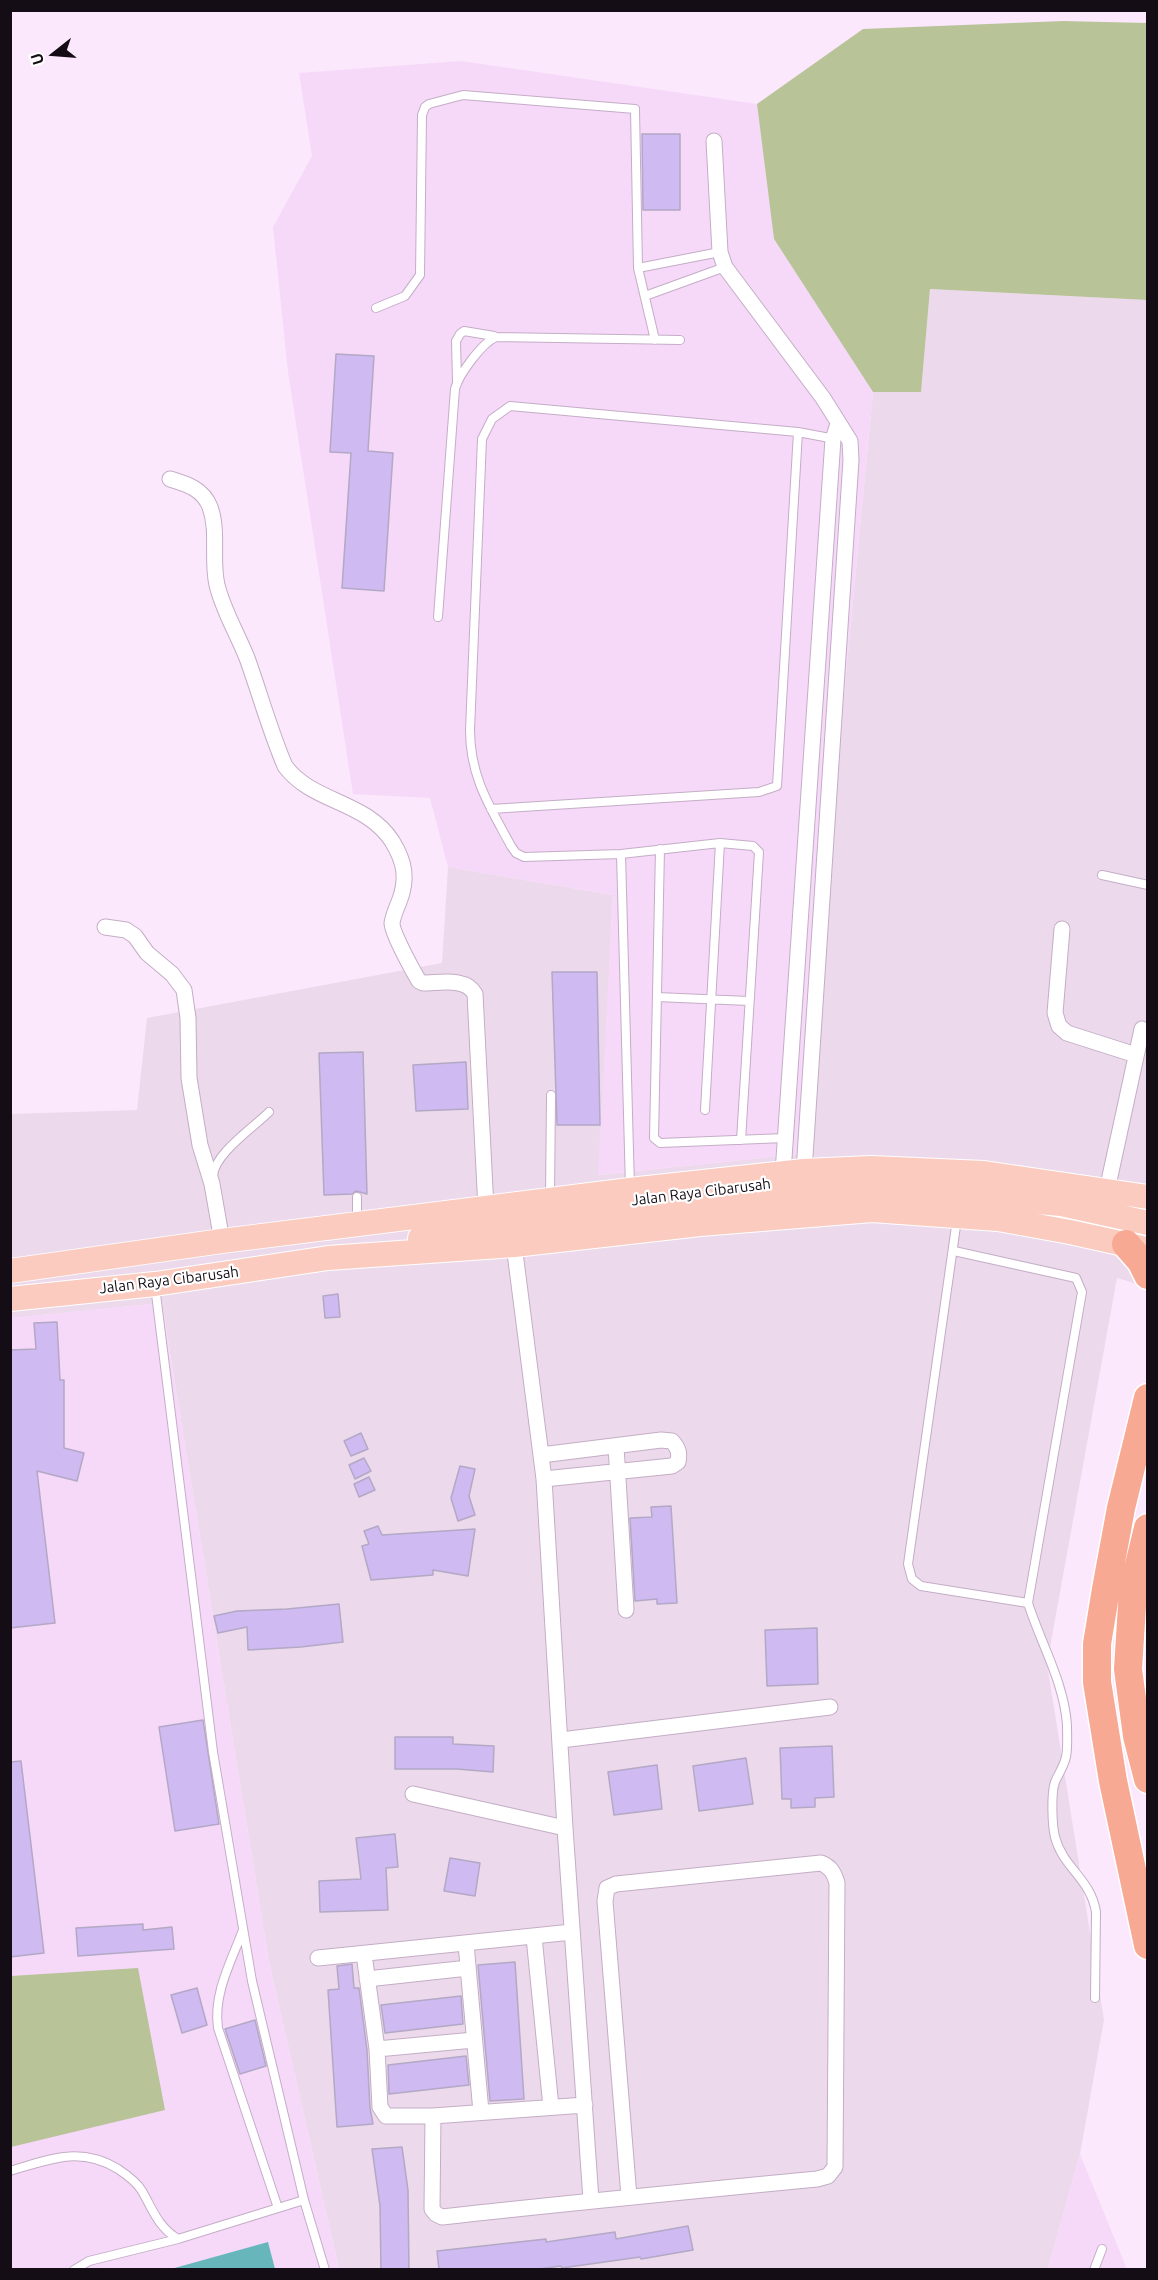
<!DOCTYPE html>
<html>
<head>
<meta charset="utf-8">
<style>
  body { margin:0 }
  #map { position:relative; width:1158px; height:2280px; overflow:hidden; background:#fbe8fc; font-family:Ubuntu,sans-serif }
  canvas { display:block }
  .frame { position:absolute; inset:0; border:12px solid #150d15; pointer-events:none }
  .north { position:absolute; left:24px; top:24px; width:60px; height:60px; -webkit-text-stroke:4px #fff; paint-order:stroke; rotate:253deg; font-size:16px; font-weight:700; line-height:24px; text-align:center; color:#150d15 }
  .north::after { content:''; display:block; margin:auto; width:21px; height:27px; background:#150d15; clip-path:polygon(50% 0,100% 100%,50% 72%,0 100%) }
</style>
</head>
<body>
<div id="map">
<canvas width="1158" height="2280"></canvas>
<div class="frame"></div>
<div class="north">U</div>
</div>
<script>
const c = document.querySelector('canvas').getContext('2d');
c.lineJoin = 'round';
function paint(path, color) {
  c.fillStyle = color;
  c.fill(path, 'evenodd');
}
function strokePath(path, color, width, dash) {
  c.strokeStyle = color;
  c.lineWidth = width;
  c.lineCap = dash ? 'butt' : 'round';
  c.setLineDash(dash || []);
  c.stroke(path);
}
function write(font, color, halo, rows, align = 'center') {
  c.font = font + ' Ubuntu,sans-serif';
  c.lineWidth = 4.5;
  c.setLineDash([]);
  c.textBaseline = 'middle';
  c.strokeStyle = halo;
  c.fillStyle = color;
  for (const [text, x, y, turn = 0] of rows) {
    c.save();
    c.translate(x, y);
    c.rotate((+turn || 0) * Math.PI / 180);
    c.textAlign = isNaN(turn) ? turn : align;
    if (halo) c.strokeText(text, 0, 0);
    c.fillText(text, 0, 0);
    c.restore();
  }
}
paint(new Path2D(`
  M930 289 1147 300V1287L1117 1278 1047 1664 1104 2020 1080 2154 1048 2269H339L269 1962 162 1303 11 1318 10 1114 137 1110 147 1018 442 963 448 867 613 895 599 1175 800 1154 873 392 921 391Z`), '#ecdaec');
paint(new Path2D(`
  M461 61 757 104 774 239 873 392 800 1154 598 1175 613 895 448 867 430 798 353 794 288 372 273 227 312 156 299 73Z
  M162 1303 269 1962 339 2269 11 2270V1318Z
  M1080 2154 1127 2269H1048Z`), '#f6d9f9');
paint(new Path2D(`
  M1063 21 1147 23V300L930 289 921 392H873L774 239 757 104 863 29Z
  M138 1968 165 2110 11 2147V1976Z`), '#b8c398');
paint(new Path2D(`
  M268 2242 275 2269H171Z`), '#66b6bb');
const building = new Path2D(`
  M642 134H680V210H643Z
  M336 354 374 356 368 451 393 453 384 591 342 588 351 453 330 452Z
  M552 972H597L600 1125H557Z
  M363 1052 367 1194 356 1191 352 1194 324 1195 319 1053Z
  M466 1062 468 1109 416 1111 413 1065Z
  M338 1294 340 1317 325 1318 323 1296Z
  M57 1322 60 1380H64V1448L84 1453 77 1481 37 1471 55 1623 10 1628V1350L36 1349 34 1323Z
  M361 1433 368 1449 351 1456 344 1441Z
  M364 1458 371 1471 355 1479 349 1465Z
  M460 1466 475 1469 469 1496 475 1515 458 1521 451 1498Z
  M369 1477 375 1490 359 1497 354 1484Z
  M671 1506 677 1603 657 1604V1599L635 1601 630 1518 652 1517 651 1507Z
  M378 1526 382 1535 475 1529 468 1576 433 1570V1575L371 1580 362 1546 369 1544 364 1531Z
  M339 1604 343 1642 301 1647 248 1650 247 1627 218 1633 214 1616 237 1611 287 1609Z
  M817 1628 818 1684 767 1686 765 1630Z
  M203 1720 219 1824 175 1831 159 1727Z
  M395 1737H453V1744L494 1746 493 1772 457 1769H395Z
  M832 1746 834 1797 815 1798V1807L791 1808V1799H782L780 1748Z
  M746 1758 753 1804 699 1811 693 1766Z
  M21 1761 44 1953 10 1957V1762Z
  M657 1765 662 1809 614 1815 608 1772Z
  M395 1834 398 1867 386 1868 388 1910 320 1912 319 1881 361 1879 356 1838Z
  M450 1858 480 1863 475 1896 444 1891Z
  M143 1924V1930L172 1927 174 1949 78 1956 76 1928Z
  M515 1962 524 2099 490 2101 478 1965Z
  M352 1964 354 1988H359L367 2050 370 2108 373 2124 337 2127 328 1990 339 1989 337 1966Z
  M197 1988 207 2025 182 2033 171 1995Z
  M461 1996 463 2024 385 2033 381 2005Z
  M255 2020 266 2066 240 2074 225 2029Z
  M466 2056 469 2085 389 2094 388 2065Z
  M402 2147 408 2190 409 2270H381L380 2206 372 2149Z
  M688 2226 693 2250 641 2259 640 2257 562 2268 561 2266 532 2270H439L437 2251 546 2239V2242L615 2232 616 2239Z`);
paint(building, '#cfbaf1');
strokePath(building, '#b3a8c5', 1.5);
const lane = new Path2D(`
  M638 268 720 252
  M645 296 725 267
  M376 308 405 296 420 275 422 115 425 107 429 104 463 95 635 109 638 268 655 340
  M457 381 456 341 460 334 464 331 494 336
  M798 432 835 439
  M438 617 455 389C459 374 482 343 496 337L680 340
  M491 809 759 792 777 786 798 432 510 406 492 419 482 439 470 730C470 777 490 807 511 846L516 853 524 857 621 854 720 843 753 846 759 852 741 1140
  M660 849 654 1138 660 1143 785 1138
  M621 854 630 1188
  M1102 875 1148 885
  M657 997 749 1001
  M705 1110 720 843
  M213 1176C214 1154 253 1128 269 1112
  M550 1196 551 1095
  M957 1219 908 1564 912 1579 921 1586 1028 1603
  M357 1220V1197
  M954 1251 1076 1278 1082 1292 1028 1603C1041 1644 1064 1682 1067 1725 1067 1735 1068 1747 1066 1757 1064 1766 1059 1773 1055 1782 1051 1793 1052 1825 1055 1837 1063 1868 1091 1879 1096 1912L1095 1998
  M155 1286 213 1752 252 1981 304 2200 325 2270
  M243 1930C231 1962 213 1994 218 2028L278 2208
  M10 2171C50 2159 80 2146 118 2169 127 2175 137 2182 142 2191 153 2210 158 2227 178 2239L304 2200
  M74 2270 89 2261 178 2239
  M1094 2270 1102 2249`);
const street = new Path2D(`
  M714 141 720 252 725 267 823 398 850 441 851 460 804 1171
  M170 479C187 484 203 489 210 507 219 532 211 559 217 585 223 610 237 633 247 658 260 694 270 731 285 766 312 803 365 800 392 841 405 862 408 879 399 902 396 909 393 916 392 923 392 933 413 971 419 981L423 983C440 983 466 977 475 994L486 1209
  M105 927 126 930 135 936 147 953 172 974 184 990 188 1018 189 1078 200 1145 212 1184 222 1241
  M1062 929 1055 1013 1059 1026 1067 1033 1136 1055
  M783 1173 833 439 838 424
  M1107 1190 1142 1029
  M514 1245 544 1479 565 1828 591 2200
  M616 1446 626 1610
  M541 1455 661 1440 672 1441C678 1448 680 1452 678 1462L672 1466 544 1479
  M561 1740 830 1707
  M413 1794 565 1828
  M534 1937 551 2107
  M466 1944 481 2112
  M364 1954 377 2049 380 2107 386 2116H433L585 2105
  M318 1958 572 1932
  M367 1979 468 1968
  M377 2049 474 2040
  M433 2116 432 2209 436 2214 442 2217C567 2203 692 2191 817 2179L828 2176 835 2167 837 1883C834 1873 831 1867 821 1863L616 1884 607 1888 605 1901 629 2197`);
const primary = new Path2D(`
  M420 1238 463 1230 682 1205 790 1194 871 1192 984 1197 1061 1204 1148 1223
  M10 1271 222 1241 630 1190 804 1171 871 1168 984 1173 1148 1197
  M10 1299 155 1284 328 1258 514 1245 700 1224 872 1210 998 1219 1070 1232 1142 1248`);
const highway = new Path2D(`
  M1126 1244 1141 1261 1148 1275
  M1148 1398 1121 1508 1106 1589 1097 1644V1682L1113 1781 1148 1945
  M1148 1528 1133 1590 1128 1669 1137 1736 1148 1779`);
strokePath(lane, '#c4adc6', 10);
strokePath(street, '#c4adc6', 17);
strokePath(primary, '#fff', 26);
strokePath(highway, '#fff', 31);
strokePath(lane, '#fff', 8);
strokePath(street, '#fff', 15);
strokePath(primary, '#fbcbbf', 24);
strokePath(highway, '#f8a994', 28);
write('15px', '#150d15', '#fff', [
  ["Jalan Raya Cibarusah",701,1192,-7],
  ["Jalan Raya Cibarusah",169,1280,-7]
]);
</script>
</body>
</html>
